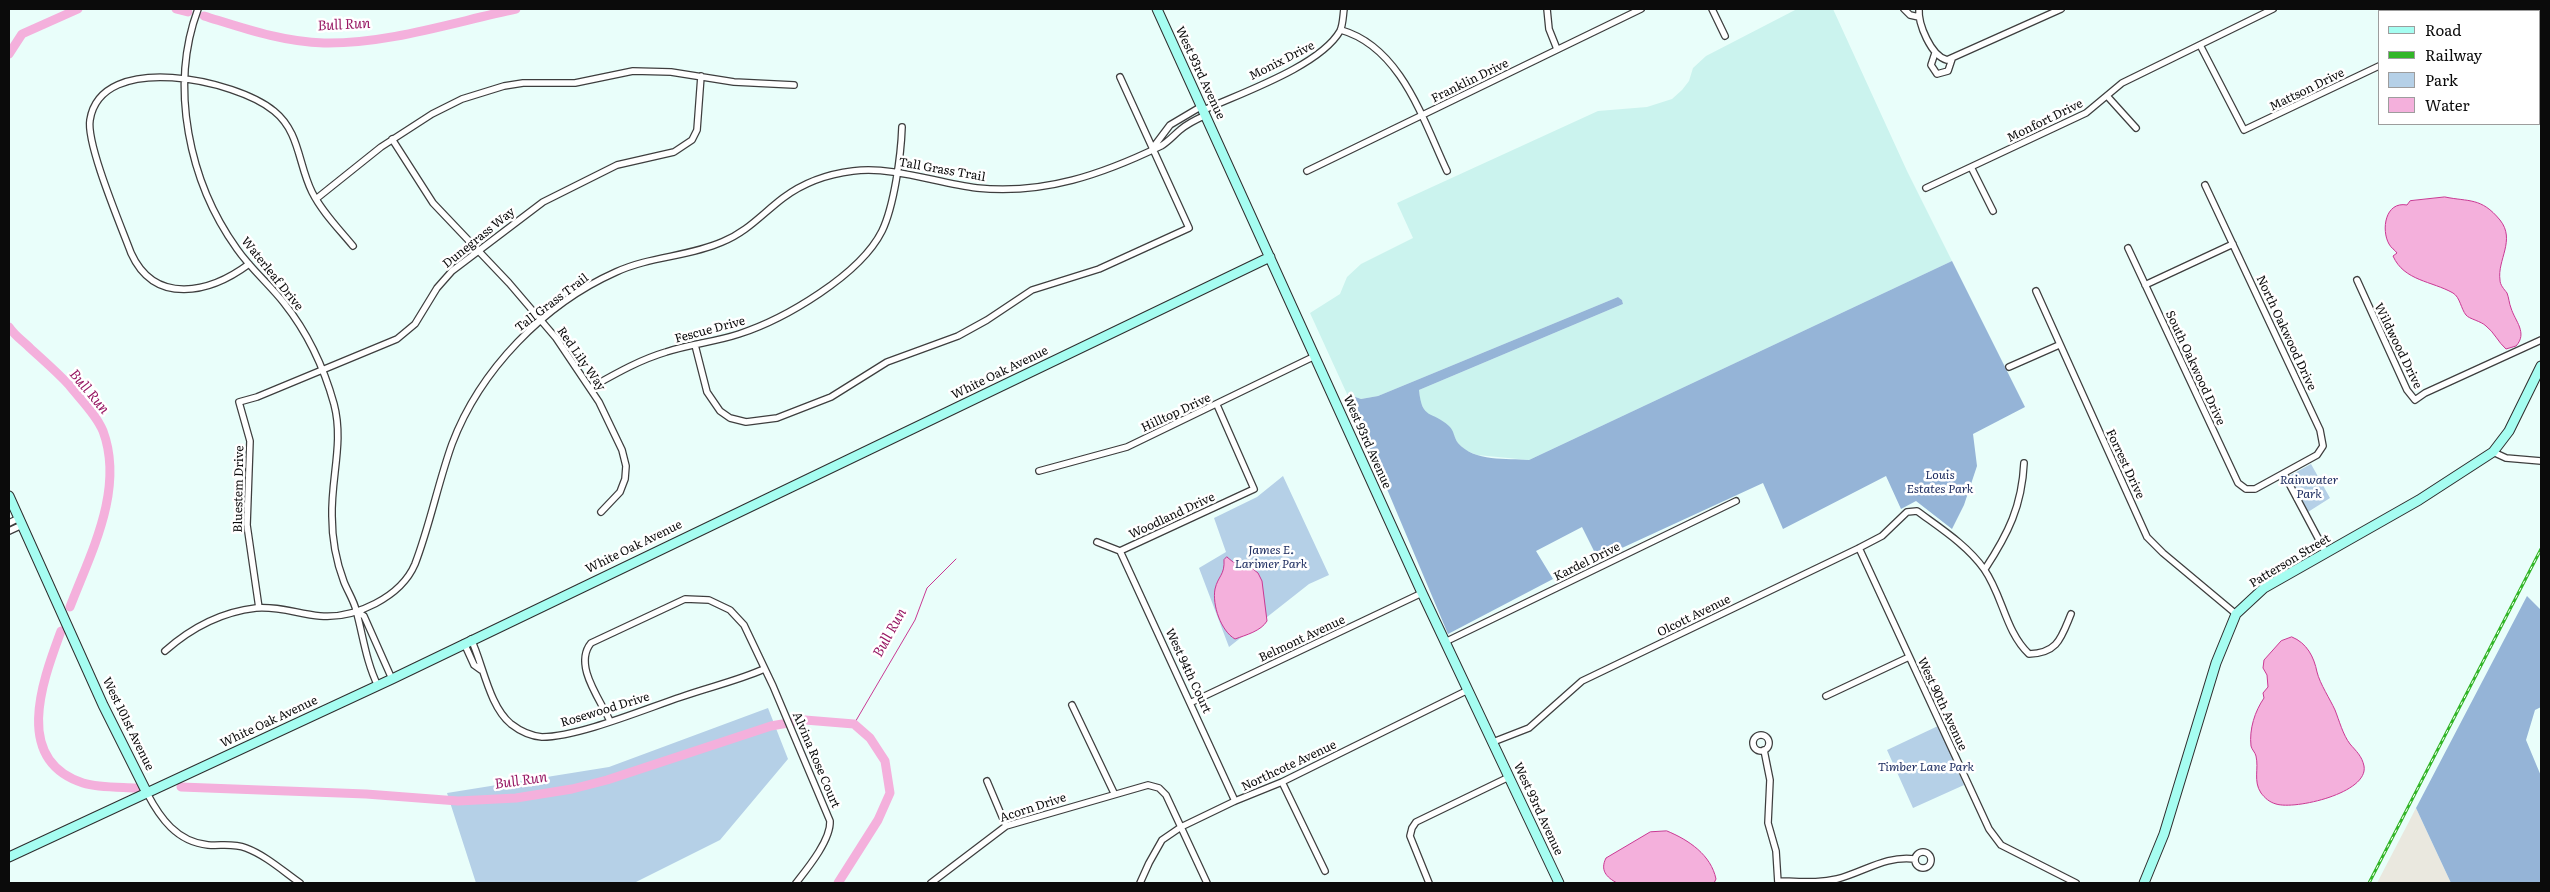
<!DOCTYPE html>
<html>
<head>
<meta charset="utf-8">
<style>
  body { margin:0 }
  #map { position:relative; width:2550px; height:892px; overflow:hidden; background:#e9fefa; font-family:Literata,serif }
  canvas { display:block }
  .frame { position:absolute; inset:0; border:10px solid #0b0b0b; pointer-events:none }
  .legend { position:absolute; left:2378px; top:10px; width:162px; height:115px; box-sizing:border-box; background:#fff; border:1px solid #9d9d9d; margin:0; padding:6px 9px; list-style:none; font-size:15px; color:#0b0b0b }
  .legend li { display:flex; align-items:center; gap:10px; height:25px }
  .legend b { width:25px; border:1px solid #9d9d9d }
</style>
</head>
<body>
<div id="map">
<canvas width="2550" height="892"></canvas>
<div class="frame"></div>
<ul class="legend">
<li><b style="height:6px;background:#a6fdf1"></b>Road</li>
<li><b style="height:6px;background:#32b628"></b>Railway</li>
<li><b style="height:14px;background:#b5d0e7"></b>Park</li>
<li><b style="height:14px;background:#f4b0dc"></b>Water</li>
</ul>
</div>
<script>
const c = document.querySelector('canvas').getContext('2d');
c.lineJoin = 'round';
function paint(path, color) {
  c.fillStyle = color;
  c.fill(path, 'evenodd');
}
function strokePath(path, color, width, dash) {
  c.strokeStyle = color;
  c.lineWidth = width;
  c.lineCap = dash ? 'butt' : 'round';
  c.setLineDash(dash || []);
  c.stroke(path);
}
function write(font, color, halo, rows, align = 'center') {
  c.font = font + ' Literata,serif';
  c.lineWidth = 5;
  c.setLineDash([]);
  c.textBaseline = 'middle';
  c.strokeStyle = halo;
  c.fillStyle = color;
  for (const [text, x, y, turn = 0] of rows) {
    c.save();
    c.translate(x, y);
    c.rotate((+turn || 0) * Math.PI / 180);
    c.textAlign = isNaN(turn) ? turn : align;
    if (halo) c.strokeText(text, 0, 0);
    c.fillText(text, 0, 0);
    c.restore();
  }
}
paint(new Path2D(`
  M2416 808 2451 883H2377Z`), '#eae8df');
paint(new Path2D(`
  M1797 9H1833L1907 171 1952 261 1529 460 1477 455 1465 450 1457 442 1450 427 1427 414 1420 402 1419 390 1623 304 1622 300 1618 297 1378 396 1361 399 1347 394 1310 313 1340 294 1347 277 1361 264 1413 238 1397 203 1598 111 1647 107 1672 99 1682 90 1689 81 1693 68 1706 56Z`), '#cbf3ee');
paint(new Path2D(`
  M2311 464 2330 498 2308 512 2289 476Z
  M1283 476 1329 575 1309 584 1229 647 1199 568 1226 552 1214 518 1257 497Z
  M768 708 788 759 720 840 634 883H476L447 793 609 767Z
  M1938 726 1964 785 1913 808 1887 750Z`), '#b5d0e7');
paint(new Path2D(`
  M1952 261 2025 407 1973 434 1977 466 1964 505 1952 529 1916 501 1901 509 1886 476 1783 529 1763 483 1598 559 1582 527 1536 551 1553 579 1448 634 1347 394 1361 399 1378 396 1618 297 1622 300 1623 304 1419 390C1422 421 1432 410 1449 426 1454 430 1454 438 1458 443 1474 462 1507 458 1529 460Z
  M2527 596 2541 610V707L2535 710 2526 740 2541 776V883H2451L2416 808Z`), '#95b4d7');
const water = new Path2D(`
  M2445 197C2469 202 2481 197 2500 220 2516 240 2497 260 2500 280 2500 285 2504 289 2507 293 2509 298 2509 303 2511 308 2515 321 2528 333 2516 346L2506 349C2498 342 2494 332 2486 326 2481 321 2469 319 2466 315 2461 309 2460 297 2453 293 2432 281 2404 281 2393 256L2397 253C2395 250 2391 248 2389 244 2381 230 2385 201 2407 205L2410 201Z
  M1227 557 1233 562 1249 566 1258 573 1262 581 1267 621C1261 631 1246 635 1235 639 1221 631 1212 605 1215 589 1218 576 1225 575 1224 560Z
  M2292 637C2307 643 2314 657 2317 672 2320 684 2330 699 2335 710 2339 720 2343 735 2350 744 2356 751 2362 756 2364 766 2369 793 2295 810 2276 804 2269 802 2265 798 2261 793 2253 781 2259 769 2256 756 2255 752 2252 750 2251 746 2249 729 2255 711 2264 698L2263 693 2268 687 2267 675 2263 668 2264 660 2281 641Z
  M1667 831C1689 840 1711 855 1716 879L1714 883H1617C1606 877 1600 870 1606 858L1650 832Z`);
paint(water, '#f4b0dc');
strokePath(water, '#c93993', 1);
strokePath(new Path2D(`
  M854 724 915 620 927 588 956 559`), '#c93993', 1);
strokePath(new Path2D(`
  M176 9 188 12
  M204 16C243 28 282 42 324 43 388 44 454 22 516 9
  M9 54 22 34 78 9
  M9 327C15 336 23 341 30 348 43 360 57 372 69 385 80 399 96 414 103 431 125 490 90 554 70 607
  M61 631C43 680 12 760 83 783 99 788 120 787 137 788
  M181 787 366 794 458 801 516 798 572 789 607 780 771 726 805 720 854 724 870 738 885 761 890 793 878 820 838 883`), '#f4b0dc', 9);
const street = new Path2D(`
  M198 9C169 87 189 182 237 249 251 269 269 284 284 303 307 332 324 368 334 404 344 442 331 477 332 516 332 539 336 561 344 582 348 592 354 601 356 610 363 635 366 662 378 686
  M1547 9 1549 29 1557 49
  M1712 9 1725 36
  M1904 9 1910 15 1919 17
  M1919 9C1918 24 1931 56 1947 60L2061 9
  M2531 9 2532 11
  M2493 11 2498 9
  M2539 25 2541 30
  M1341 30C1401 47 1423 120 1447 171
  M2200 45 2244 130 2379 66
  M1935 53 1931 65 1937 74 1948 71 1952 59
  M2108 97 2136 128
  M1204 110C1241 93 1320 66 1340 31 1343 25 1343 16 1344 9
  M392 139 433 203 509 283 556 338 599 402 622 450 626 466 625 479 620 492 601 512
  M1152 149 1170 125 1202 106
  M1971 167 1993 211
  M1307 171 1641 9
  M1926 188 2086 113 2122 83 2273 9
  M316 199 381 147 432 114 462 99 504 86 523 83H575L633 71 671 72 734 82 794 85
  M2128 248 2238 483 2246 489H2255L2317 455 2323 446 2320 430 2205 185
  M249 264C210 293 155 306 131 253 121 226 86 144 90 120 101 50 237 80 274 111 300 132 298 164 312 192 322 212 339 229 353 246
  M2357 280 2407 390 2415 400 2425 393 2541 340
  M2145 285 2233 244
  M2036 291 2147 537 2163 553 2236 614
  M695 345 707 392 720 411 730 418 746 422 777 418 831 397 887 362 958 336 987 320 1032 290 1099 269 1189 228 1120 77
  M2009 367 2059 345
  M590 388C615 374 639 360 666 352 690 344 715 342 739 334 785 319 860 275 882 231 894 206 901 156 902 127
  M2493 452 2506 458 2541 461
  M1039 471 1127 447 1315 356
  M2284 474 2326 553
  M9 523 19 518
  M9 531 22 525
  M1097 542 1120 551 1254 489 1217 405
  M1859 548 1989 829 2001 845 2076 883
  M1120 551 1235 801
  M1985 569C2008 534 2022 506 2024 463
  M259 608 247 525 250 441 239 402 257 397 397 339 415 324 437 288 452 271 543 202 617 165 674 152 692 140 697 130 701 76
  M356 611 364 616 392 679
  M471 639C483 664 489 706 511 724 520 731 531 736 542 737 578 737 645 709 681 697 709 687 737 681 764 669
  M1445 642 1736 501
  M464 643 474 665 481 670
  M165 651C191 628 221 612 256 608 279 606 298 614 320 616 355 619 401 597 415 564 430 525 438 483 452 444 480 370 544 304 616 272 651 256 688 257 722 242 747 232 762 214 783 198 803 183 828 174 853 171 894 166 936 183 977 188 1044 195 1103 174 1161 146 1168 142 1174 135 1180 130 1188 123 1197 119 1206 115
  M1826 696 1909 657
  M1192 702 1422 593
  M1072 705 1114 793
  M610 721C600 699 573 665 591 643L685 599 709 600 730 610 744 625 773 686 830 821C831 840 807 869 796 883
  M1753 743a8 8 0 1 1 16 0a8 8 0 1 1-16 0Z
  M1493 742 1529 728 1582 681 1859 548 1882 536 1907 512 1917 511C1940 528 1967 545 1984 569 2003 596 2005 631 2029 654 2058 653 2061 638 2071 614
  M1764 750 1770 780 1768 823 1776 851 1778 883
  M987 781 1006 826
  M1282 782 1325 871
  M147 793C160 818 177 842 208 845 221 846 233 843 246 848 265 855 283 871 300 883
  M1915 860a8 8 0 1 1 16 0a8 8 0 1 1-16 0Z
  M1778 881C1798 881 1817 884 1837 879 1864 872 1886 855 1915 859
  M931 883 1006 826 1148 785 1159 788 1166 795 1207 883
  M1140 883 1149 863 1162 840 1181 827 1235 801 1282 782 1468 690
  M1429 883 1410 836 1412 828 1416 822 1509 777`);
const secondary = new Path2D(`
  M1157 9 1422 593 1559 883
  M9 496 103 705 147 793
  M9 857 392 679 1270 257
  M2144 883 2164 834 2216 663 2236 614 2264 588 2419 500 2493 452 2509 431 2541 366`);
strokePath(street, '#3e3e3e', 8);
strokePath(secondary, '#2d2d2d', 11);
strokePath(street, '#fff', 5.5);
strokePath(secondary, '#a6fdf1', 9);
const rail = new Path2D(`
  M2369 883 2541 549`);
strokePath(rail, '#32b628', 3);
strokePath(rail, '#fff', 1, [4]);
write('12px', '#0b0b0b', '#fff', [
  ["Monix Drive",1282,61,-27],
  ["West 93rd Avenue",1200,73,65],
  ["Franklin Drive",1470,81,-26],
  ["Mattson Drive",2307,90,-26],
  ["Monfort Drive",2045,121,-26],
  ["Tall Grass Trail",942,170,10],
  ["Dunegrass Way",479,238,-39],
  ["Waterleaf Drive",272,274,51],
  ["Tall Grass Trail",552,303,-37],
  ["Fescue Drive",710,330,-15],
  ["North Oakwood Drive",2286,333,65],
  ["Wildwood Drive",2398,346,64],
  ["Red Lily Way",581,359,55],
  ["South Oakwood Drive",2195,368,65],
  ["White Oak Avenue",1000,373,-26],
  ["Hilltop Drive",1176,413,-25],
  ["West 93rd Avenue",1367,442,66],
  ["Forrest Drive",2125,464,65],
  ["Bluestem Drive",239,489,-89],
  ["Woodland Drive",1172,516,-25],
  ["White Oak Avenue",634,547,-26],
  ["Patterson Street",2290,561,-31],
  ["Kardel Drive",1587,562,-26],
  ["Olcott Avenue",1694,616,-26],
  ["Belmont Avenue",1302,639,-25],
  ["West 94th Court",1188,671,65],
  ["West 90th Avenue",1942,704,65],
  ["Rosewood Drive",605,710,-17],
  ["White Oak Avenue",269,722,-25],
  ["West 101st Avenue",128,724,64],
  ["Alvina Rose Court",816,760,67],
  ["Northcote Avenue",1289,766,-25],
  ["Acorn Drive",1033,808,-18],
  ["West 93rd Avenue",1538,809,65]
]);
write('italic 12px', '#1e2d60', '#fff', [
  ["Louis",1940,475],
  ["Estates Park",1940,489],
  ["Rainwater",2309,480],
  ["Park",2309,494],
  ["James E.",1271,550],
  ["Larimer Park",1271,564],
  ["Timber Lane Park",1926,767]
]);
write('italic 14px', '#981964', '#fff', [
  ["Bull Run",344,25,-3],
  ["Bull Run",89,392,50],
  ["Bull Run",890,633,-61],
  ["Bull Run",521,781,-8]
]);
</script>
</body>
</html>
